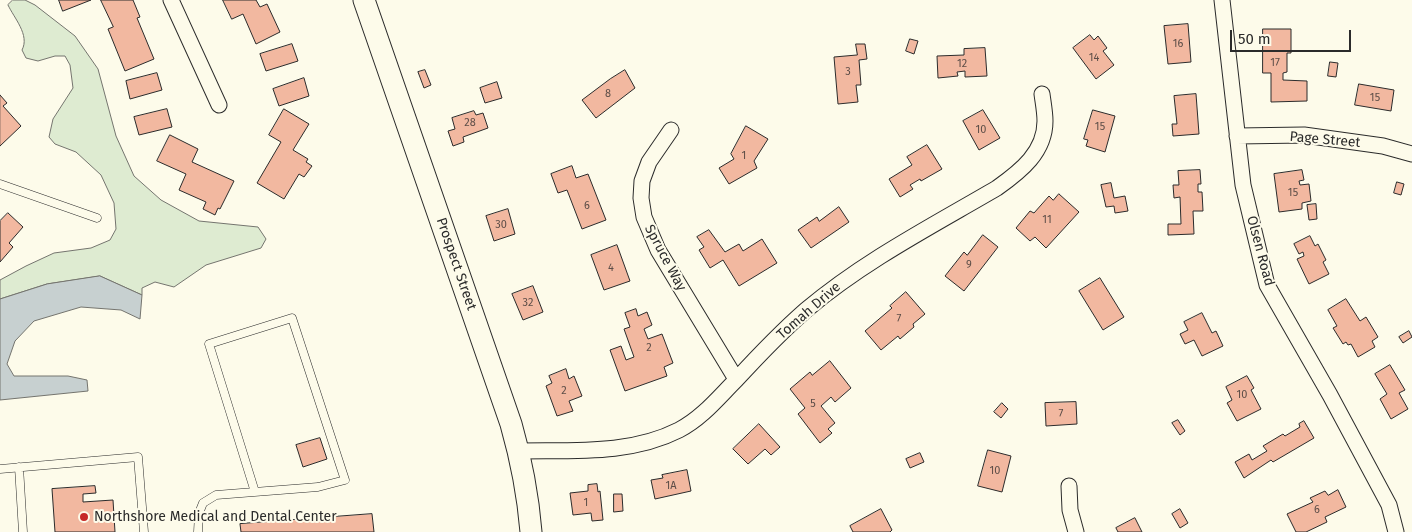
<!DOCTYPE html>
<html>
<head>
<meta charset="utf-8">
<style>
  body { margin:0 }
  #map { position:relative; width:1412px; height:532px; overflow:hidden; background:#fdfbea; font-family:"Fira Sans",sans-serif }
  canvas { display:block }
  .scale { position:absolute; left:1230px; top:30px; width:121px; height:22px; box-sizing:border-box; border:2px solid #2b2b2b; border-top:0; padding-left:6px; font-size:15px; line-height:18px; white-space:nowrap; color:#2b2b2b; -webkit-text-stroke:4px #fdfbea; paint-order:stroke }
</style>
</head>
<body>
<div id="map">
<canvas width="1412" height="532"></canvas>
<div class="scale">50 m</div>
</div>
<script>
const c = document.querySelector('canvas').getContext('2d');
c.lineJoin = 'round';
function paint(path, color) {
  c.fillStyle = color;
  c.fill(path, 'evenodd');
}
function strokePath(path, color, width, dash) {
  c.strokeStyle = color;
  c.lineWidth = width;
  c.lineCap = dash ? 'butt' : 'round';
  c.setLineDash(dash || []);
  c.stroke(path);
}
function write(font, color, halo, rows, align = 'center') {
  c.font = font + ' "Fira Sans",sans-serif';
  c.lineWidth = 4;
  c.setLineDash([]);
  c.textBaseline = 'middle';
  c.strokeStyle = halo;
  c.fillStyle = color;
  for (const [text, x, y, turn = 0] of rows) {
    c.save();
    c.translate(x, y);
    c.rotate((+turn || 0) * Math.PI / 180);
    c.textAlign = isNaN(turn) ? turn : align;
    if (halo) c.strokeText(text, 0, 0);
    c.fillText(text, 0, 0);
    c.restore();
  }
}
const green = new Path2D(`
  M13 0H25L35 5 75 36 98 69 116 136 134 176 161 200 199 221 258 227 266 239 261 248 206 265 174 287 155 282 142 288V295L100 276 47 284 0 299V280L26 266 54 253 91 248 110 240 116 229 114 203 101 175 76 152 55 144 49 137 53 119 73 88 70 65 65 56H55L38 61 26 58 22 50C30 35 14 18 8 5Z`);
paint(green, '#deebd1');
strokePath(green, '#74746e', 1);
const water = new Path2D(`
  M100 276 142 295 140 319 121 310 81 307 34 321 15 341 7 364 14 376H68L87 380 88 391 0 400V299L47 284Z`);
paint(water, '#c7d0d0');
strokePath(water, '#74746e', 1);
const building = new Path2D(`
  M59 0H91L63 11Z
  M101 0H133L140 17 137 18 154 59 125 71 108 29 113 27Z
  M223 0H256L260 7 267 4 280 32 256 44 243 14 232 19Z
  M1188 24 1191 62 1168 64 1164 26Z
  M1263 29H1291V53H1287V72L1283 73V80L1307 81V101L1271 102V73H1263Z
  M1090 35 1094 40 1098 36 1107 48 1103 51 1114 65 1096 79 1073 48Z
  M910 39 918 41 914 54 906 51Z
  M292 44 298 61 266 71 260 54Z
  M856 44H865L867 59 859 60 861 85H856L858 102 838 104 834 57 857 55Z
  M985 48 987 76 965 77V71L957 72 958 76 938 78 937 56 964 55V49Z
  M1330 62 1338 63 1336 77 1328 76Z
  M425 70 431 85 424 88 418 72Z
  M625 70 635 88 596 118 582 100 610 79Z
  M157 73 162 90 130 99 126 81Z
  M304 78 309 96 279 106 273 89Z
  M497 82 502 98 485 103 480 88Z
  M1359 84 1394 90 1391 111 1355 105Z
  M1196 94 1199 134 1173 136 1172 124H1177L1174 96Z
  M0 95 7 103 3 106 21 126 0 146Z
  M167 109 172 127 139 135 134 117Z
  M284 109 309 124 293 150 308 159 306 162 312 166 304 177 299 174 284 199 257 183 281 142 269 135Z
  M983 110 1000 138 979 150 963 121Z
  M1093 110 1115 116 1105 152 1086 146 1088 140 1084 139Z
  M474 111 476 115 483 113 488 128 463 137 464 142 453 146 448 131 455 129 452 118Z
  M746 126 768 139 754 161 757 168 729 184 719 168 734 159 731 154Z
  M170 135 198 149 192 162 234 181 220 209 218 208 215 215 203 209 206 202 179 190 186 174 157 161Z
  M927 145 942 169 921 181 920 179 910 185 913 189 900 197 889 179 912 165 907 157Z
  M572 166 576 178 588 174 606 220 582 229 567 190 558 193 551 174Z
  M1200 170 1201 184H1198V192H1202L1203 211H1193L1194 234 1168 235V224H1181L1180 197 1174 198 1173 185H1179L1178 171Z
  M1302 170 1304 180 1299 181 1300 185 1309 184 1311 201 1302 203V209L1279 212 1274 174Z
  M1397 182 1404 184 1401 195 1394 193Z
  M1111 183 1114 198 1125 196 1128 211 1115 213 1114 206 1106 207 1101 185Z
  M1059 194 1079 212 1046 248 1035 237 1030 241 1016 228 1030 211 1034 213 1049 196 1053 200Z
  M1316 204 1317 219 1309 220 1307 205Z
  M839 207 849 222 811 248 798 230 817 217 819 221Z
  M508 209 515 234 494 241 486 216Z
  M8 213 23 227 9 243 13 247 0 262V221Z
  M709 230 725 252 739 244 743 251 762 239 777 263 739 286 723 260 710 268 699 250 704 247 697 237Z
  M983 235 998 247 964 291 945 276 964 252 967 255Z
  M1310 236 1315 246 1318 244 1326 260 1323 262 1329 274 1309 284 1297 259 1304 256 1303 252 1299 254 1294 244Z
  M617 245 630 281 604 290 591 255Z
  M1100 278 1124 317 1103 330 1079 291Z
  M533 286 543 312 523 320 512 294Z
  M906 292 925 314 913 324 914 327 900 339 898 336 881 350 865 331 892 308 890 306Z
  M1346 299 1360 321 1366 317 1378 337 1372 341 1375 347 1358 357 1351 344 1348 345 1346 342 1343 344 1333 328 1337 326 1328 310Z
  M636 309 638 316 647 312 652 325 644 329 648 339 662 334 673 363 664 367 667 376 625 391 610 350 621 346 626 360 634 357 624 329 630 327 625 313Z
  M1202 313 1212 333 1216 331 1223 346 1202 356 1194 340 1185 344 1180 334 1188 330 1184 322Z
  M1409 331 1412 337 1403 343 1399 337Z
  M830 361 851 388 835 402 831 397 821 406 835 423 828 429 832 433 820 443 798 414 805 408 790 389 810 372 812 375Z
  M1390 365 1405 390 1399 393 1408 409 1391 419 1380 399 1387 394 1375 374Z
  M566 369 569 379 574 376 582 396 569 401 573 411 557 416 546 386 552 383 549 376Z
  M1247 376 1254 388 1251 390 1261 409 1237 421 1227 403 1232 400 1226 387Z
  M1076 402 1077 424 1046 426 1045 403Z
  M1002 403 1008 409 1001 418 994 412Z
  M1178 420 1185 431 1180 435 1172 423Z
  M1304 421 1314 438 1273 462 1271 460 1244 478 1235 462 1249 454 1252 460 1267 451 1263 446 1283 434 1285 436 1300 427 1299 424Z
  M759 424 780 447 771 455 765 449 748 464 733 449Z
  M320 438 327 459 303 467 296 445Z
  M988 450 1011 456 1002 492 978 486Z
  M920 453 924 462 910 468 906 459Z
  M687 470 691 491 655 499 651 480 663 478 662 475Z
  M597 484 598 492 600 491 603 520 592 521 591 513 573 515 570 493 588 491V485Z
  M95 486 96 493 83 494V502L113 500 115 532H55L52 489Z
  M1338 490 1346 507 1325 517 1327 522 1306 532H1296L1287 514 1313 502 1310 498 1325 491 1328 495Z
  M614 494H622L623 511 614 512Z
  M881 509 892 530 890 532H853L850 526Z
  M1180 509 1188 523 1180 528 1172 514Z
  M372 514 374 532H241L240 524Z
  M1135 518 1142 532H1118L1116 528Z`);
paint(building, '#f2b8a0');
strokePath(building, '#2b2b2b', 1);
const lane = new Path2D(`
  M0 184 97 218
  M19 467 23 532
  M0 469 138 457 144 532
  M198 532 199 513 203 503 216 495 318 487 345 480 292 318 209 344 255 492`);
const street = new Path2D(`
  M171 0 219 105
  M1222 0 1243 185 1267 285 1330 395 1389 505 1396 532
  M671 130 649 162 642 181 641 198 644 217 658 250 736 379
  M1237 136 1304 135 1383 146 1412 154
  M519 451C573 450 630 455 679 430 702 418 718 398 736 380 758 356 781 332 806 310 864 261 932 226 997 188 1021 171 1045 152 1045 121 1045 112 1043 102 1042 94
  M1069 486 1070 510 1076 532`);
const secondary = new Path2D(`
  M364 0 511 424C521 459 528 495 531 532`);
strokePath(lane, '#2b2b2b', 9);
strokePath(street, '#2b2b2b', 17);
strokePath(secondary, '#2b2b2b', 23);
strokePath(lane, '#fdfbea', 8);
strokePath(street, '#fdfbea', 15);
strokePath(secondary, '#fdfbea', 21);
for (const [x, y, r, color] of [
  [84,517,5,"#c62828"]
]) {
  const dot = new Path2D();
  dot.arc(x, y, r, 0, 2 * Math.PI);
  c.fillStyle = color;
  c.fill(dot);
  strokePath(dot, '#fdfbea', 2);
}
write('11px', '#5d4e48', null, [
  ["16",1178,44],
  ["14",1094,58],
  ["17",1275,63],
  ["12",962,64],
  ["3",848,72],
  ["8",608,94],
  ["15",1375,98],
  ["28",470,123],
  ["15",1100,127],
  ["10",981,130],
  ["1",744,156],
  ["15",1293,193],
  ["6",587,206],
  ["11",1047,220],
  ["30",501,225],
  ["9",969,265],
  ["4",611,268],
  ["32",528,303],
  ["7",899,319],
  ["2",649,348],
  ["2",564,391],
  ["10",1242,395],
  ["5",813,404],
  ["7",1061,414],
  ["10",995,471],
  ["1A",671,486],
  ["1",586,503],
  ["6",1317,510]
]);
write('14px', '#2b2b2b', '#fdfbea', [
  ["Page Street",1325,140,5],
  ["Olsen Road",1260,251,75],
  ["Spruce Way",665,258,62],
  ["Prospect Street",456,264,71],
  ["Tomah Drive",809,311,-41]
]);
write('14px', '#2b2b2b', '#fdfbea', [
  ["Northshore Medical and Dental Center",94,517]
], 'left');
</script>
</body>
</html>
